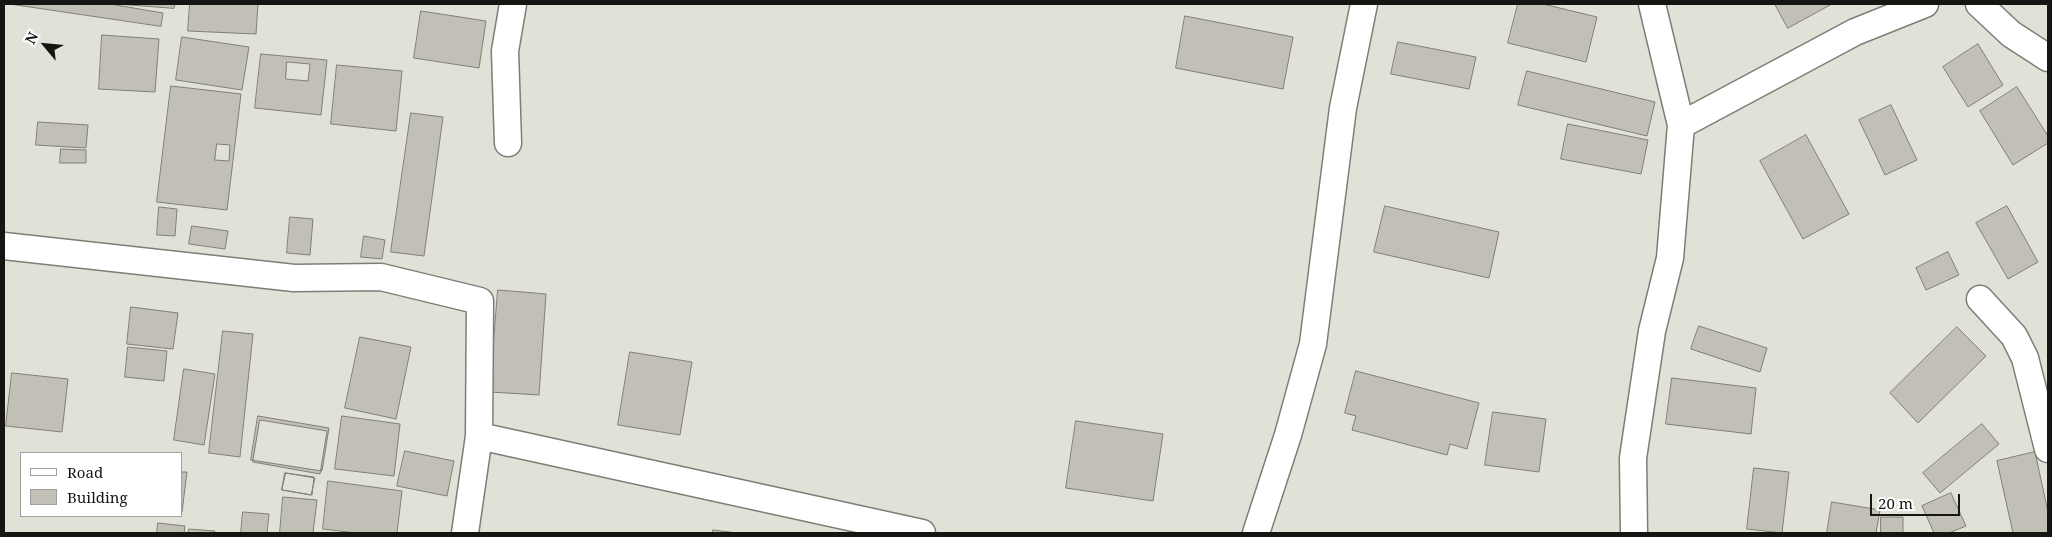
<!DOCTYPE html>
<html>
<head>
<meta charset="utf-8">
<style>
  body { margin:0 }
  #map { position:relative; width:2052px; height:537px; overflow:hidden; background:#e0e2d8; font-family:"Noto Serif",serif }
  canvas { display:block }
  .frame { position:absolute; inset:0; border:5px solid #151512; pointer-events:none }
  .legend { position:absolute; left:20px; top:452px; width:162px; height:65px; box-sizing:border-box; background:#fff; border:1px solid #a1a1a0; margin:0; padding:6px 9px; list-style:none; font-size:15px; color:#151512 }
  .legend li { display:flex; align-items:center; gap:10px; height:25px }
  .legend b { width:25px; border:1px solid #a1a1a0 }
  .north { position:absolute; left:20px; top:20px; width:50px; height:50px; -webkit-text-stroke:4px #fff; paint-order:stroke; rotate:298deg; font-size:14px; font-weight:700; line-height:20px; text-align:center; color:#151512 }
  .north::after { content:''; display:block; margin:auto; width:18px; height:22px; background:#151512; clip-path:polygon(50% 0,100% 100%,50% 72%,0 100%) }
  .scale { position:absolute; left:1870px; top:494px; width:90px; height:22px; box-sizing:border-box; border:2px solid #151512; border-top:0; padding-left:6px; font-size:15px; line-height:18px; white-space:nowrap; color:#151512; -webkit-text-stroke:4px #fff; paint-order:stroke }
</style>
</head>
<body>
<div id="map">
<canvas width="2052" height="537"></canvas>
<div class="frame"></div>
<ul class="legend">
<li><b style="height:6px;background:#fff"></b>Road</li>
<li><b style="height:14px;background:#c2bfb6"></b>Building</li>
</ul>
<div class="north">N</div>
<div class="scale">20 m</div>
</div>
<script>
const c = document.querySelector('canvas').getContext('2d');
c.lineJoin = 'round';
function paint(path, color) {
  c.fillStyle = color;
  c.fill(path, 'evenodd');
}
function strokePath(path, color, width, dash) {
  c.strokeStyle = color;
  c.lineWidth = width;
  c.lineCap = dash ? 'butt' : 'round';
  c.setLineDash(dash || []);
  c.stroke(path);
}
const building = new Path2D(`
  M10 4H110L163 13 161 26Z
  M117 4H175L174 8Z
  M190 4H258L256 34 188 31Z
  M1518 4H1543L1597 17 1586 62 1508 43Z
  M1775 4H1832L1788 28Z
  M421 11 486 21 479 68 414 58Z
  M1185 16 1293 37 1283 89 1176 68Z
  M102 35 159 39 155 92 99 89Z
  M182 37 249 47 242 90 176 80Z
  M1398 42 1476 57 1469 89 1391 74Z
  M1978 44 2003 85 1968 107 1943 67Z
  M261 54 327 60 321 115 255 108ZM287 62 310 64 308 81 286 79Z
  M337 65 402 71 396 131 331 124Z
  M1527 71 1655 102 1647 136 1518 105Z
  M171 86 241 94 227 210 157 202ZM217 144 230 145 229 161 215 160Z
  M2017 87 2048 136V143L2013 165 1980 111Z
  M1891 105 1917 160 1885 175 1859 120Z
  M411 113 443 117 424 256 391 252Z
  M38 122 88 125 86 148 36 145Z
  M1568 124 1648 140 1641 174 1561 159Z
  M1806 135 1849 214 1803 239 1760 161Z
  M61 149 86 150V163H60Z
  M1385 206 1499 232 1489 278 1374 252Z
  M2007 206 2038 262 2008 279 1976 223Z
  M159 207 177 209 175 236 157 235Z
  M290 217 313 219 310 255 287 253Z
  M192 226 228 231 225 249 189 244Z
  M364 236 385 240 382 259 361 257Z
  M1948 252 1959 275 1926 290 1916 268Z
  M498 290 546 294 539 395 490 392Z
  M131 307 178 313 173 349 127 344Z
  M1699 326 1767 348 1760 372 1691 349Z
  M1957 327 1986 356 1918 423 1890 393Z
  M223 331 253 334 240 457 209 453Z
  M360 337 411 347 396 419 345 408Z
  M128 347 167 351 164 381 125 377Z
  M630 352 692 362 680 435 618 425Z
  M184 369 215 374 204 445 174 440Z
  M1356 371 1479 403 1467 449 1450 444 1447 455 1352 430 1356 416 1345 413Z
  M12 373 68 379 62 432 6 426Z
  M1672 378 1756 388 1751 434 1666 424Z
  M1493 412 1546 419 1539 472 1485 465Z
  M258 416 329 428 322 471 251 460Z
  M342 416 400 424 394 476 335 469Z
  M260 420 327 431 320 474 253 462Z
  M1076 421 1163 434 1153 501 1066 488Z
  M1982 424 1999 444 1940 493 1923 473Z
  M405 451 454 461 447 496 397 486Z
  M2035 452 2048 512V533H2013L1997 461Z
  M1754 468 1789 472 1782 533 1747 529Z
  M181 472H187L182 512H181Z
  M285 473 314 477 312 495 282 490Z
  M286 473 315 478 311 495 282 490Z
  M328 481 402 491 397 533H356L323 529Z
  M1951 493 1966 526 1949 533H1934L1922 506Z
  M283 497 317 500 313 533H280Z
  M1832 502 1880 510 1876 533H1827Z
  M243 512 269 514 267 533H241Z
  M1881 517H1903V533H1881Z
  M158 523 185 526 184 533H157Z
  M189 529 215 531 214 533H188Z
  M713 530 737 533H713Z`);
paint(building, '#c2bfb6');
strokePath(building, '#817e76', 1);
const street = new Path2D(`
  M1979 4 2011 34 2048 58
  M1681 125 1855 32 1925 4
  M508 143 505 51 513 4
  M4 246 294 278 381 277 480 301 479 436 465 533
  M1980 299 2014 336 2025 358 2048 449
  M479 436 922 533
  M1256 533 1288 435 1313 344 1343 108 1364 4
  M1634 533 1633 458 1652 331 1670 258 1681 125 1652 4`);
strokePath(street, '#7d7e75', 29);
strokePath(street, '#fff', 26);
</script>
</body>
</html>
